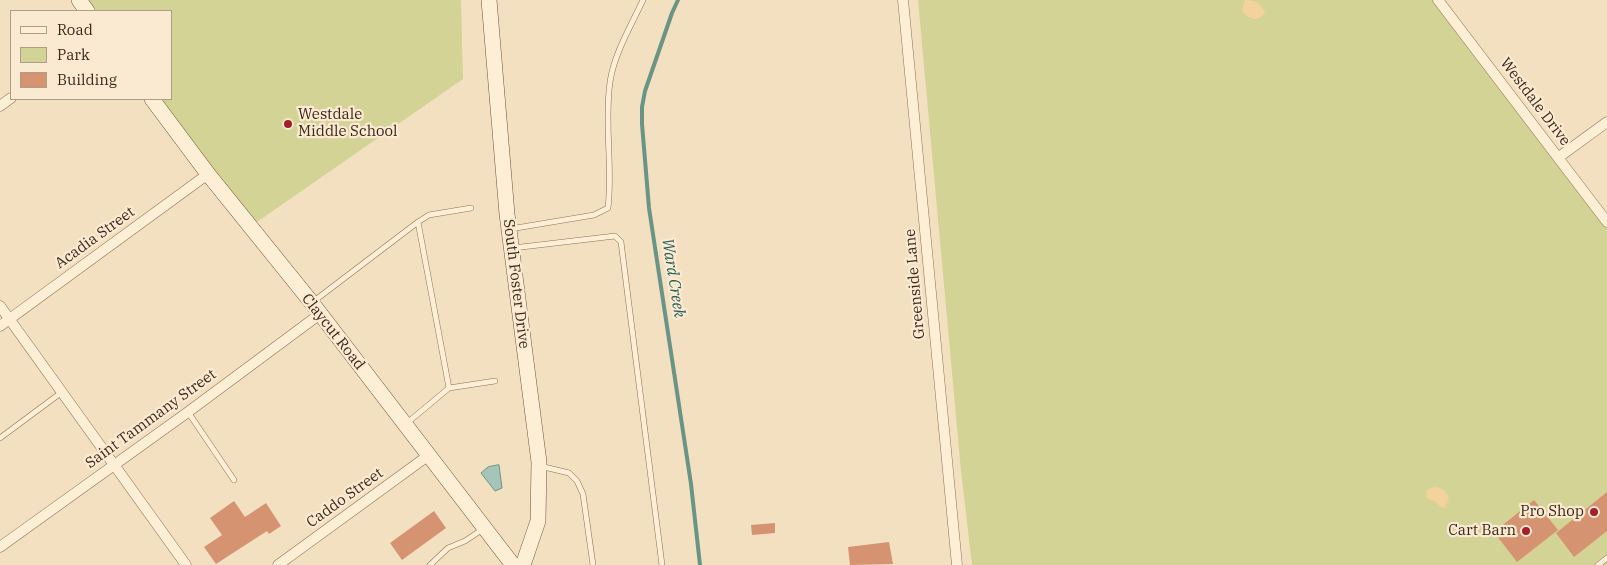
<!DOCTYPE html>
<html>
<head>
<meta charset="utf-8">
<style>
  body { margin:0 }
  #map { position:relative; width:1607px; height:565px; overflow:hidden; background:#f3e0c1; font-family:"IBM Plex Serif",serif }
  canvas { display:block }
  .legend { position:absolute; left:10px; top:10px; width:162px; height:90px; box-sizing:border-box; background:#faead2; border:1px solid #ae9d89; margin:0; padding:6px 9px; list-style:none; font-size:15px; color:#3d291c }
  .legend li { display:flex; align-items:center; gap:10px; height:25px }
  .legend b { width:25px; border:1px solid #ae9d89 }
</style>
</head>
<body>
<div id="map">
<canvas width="1607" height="565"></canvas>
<ul class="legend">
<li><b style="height:6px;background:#fdeed6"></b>Road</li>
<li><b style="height:14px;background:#d2d394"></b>Park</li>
<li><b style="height:14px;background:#d69372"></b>Building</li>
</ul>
</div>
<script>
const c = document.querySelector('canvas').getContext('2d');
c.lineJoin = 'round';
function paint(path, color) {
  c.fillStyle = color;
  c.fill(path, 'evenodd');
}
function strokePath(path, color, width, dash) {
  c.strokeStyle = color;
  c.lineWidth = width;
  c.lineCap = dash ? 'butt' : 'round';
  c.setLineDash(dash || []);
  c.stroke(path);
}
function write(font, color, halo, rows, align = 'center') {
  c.font = font + ' "IBM Plex Serif",serif';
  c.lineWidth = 4.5;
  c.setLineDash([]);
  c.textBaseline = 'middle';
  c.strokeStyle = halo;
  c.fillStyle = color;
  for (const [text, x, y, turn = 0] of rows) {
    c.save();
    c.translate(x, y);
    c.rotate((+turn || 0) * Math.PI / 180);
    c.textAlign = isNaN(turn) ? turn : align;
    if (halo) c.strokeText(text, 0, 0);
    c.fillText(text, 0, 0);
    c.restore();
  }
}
paint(new Path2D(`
  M87 0H461L463 79 254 224 159 99H171V11H95Z
  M918 0H1442L1607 223V565H972L961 471Z`), '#d2d394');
paint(new Path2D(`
  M1245 0C1254 0 1260 2 1265 12 1260 23 1247 20 1242 10Z
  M1434 487C1442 487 1447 492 1449 499L1445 508 1441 507 1435 501 1430 500 1426 497 1427 490Z`), '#f3d39b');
const water = new Path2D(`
  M499 465 502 488 495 491 481 473 488 467Z`);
paint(water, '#a4c5b8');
strokePath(water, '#6a9586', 1);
strokePath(new Path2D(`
  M678 0 672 13 645 91 642 107V124L649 208 691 484 700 565`), '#6a9586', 4);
paint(new Path2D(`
  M1607 492V531L1574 557 1556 533Z
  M1534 500 1558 530 1517 562 1494 532Z
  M234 501 245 517 266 503 281 526 269 534 267 531 216 564 204 547 222 535 210 518Z
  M434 511 446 528 402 560 390 543Z
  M775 523V533L752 535 751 525Z
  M889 542 893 564 850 565 848 547Z`), '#d69372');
const lane = new Path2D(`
  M418 222 449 388
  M510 229 594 215 608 208C613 167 604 124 610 82 614 54 631 26 643 0
  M513 248 615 236 621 242 662 565
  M314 301 418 222 429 215 471 208
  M188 412 234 480
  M407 423 449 388 495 381
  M0 438 62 392
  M540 466 569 473 577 481 583 494 593 565
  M430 565 448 548 465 541 483 529
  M1598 565 1607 558`);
const street = new Path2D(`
  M903 0 957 565
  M1438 0 1607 222
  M0 106 11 98
  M1559 157 1607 122
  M0 306 186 565
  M0 326 208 174
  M0 547 188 412 320 314
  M278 565 429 455`);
const secondary = new Path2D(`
  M79 0 87 11
  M489 0 507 214 539 462 538 521 523 565
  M152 99 208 174 312 303 513 565`);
strokePath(lane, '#906f56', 6);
strokePath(street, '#906f56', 11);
strokePath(secondary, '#715039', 16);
strokePath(lane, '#fdeed6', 5);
strokePath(street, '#fdeed6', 10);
strokePath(secondary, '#fdeed6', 15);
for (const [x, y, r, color] of [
  [288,124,5,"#a61e2c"],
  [1594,512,5,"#a61e2c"],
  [1526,531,5,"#a61e2c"]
]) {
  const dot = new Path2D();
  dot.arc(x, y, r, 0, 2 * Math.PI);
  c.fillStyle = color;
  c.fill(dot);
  strokePath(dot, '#faead2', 2);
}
write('15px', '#3d291c', '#faead2', [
  ["Westdale Drive",1535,102,53],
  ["Acadia Street",95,238,-36],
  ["South Foster Drive",516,284,83],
  ["Greenside Lane",915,284,-95],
  ["Claycut Road",333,332,52],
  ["Saint Tammany Street",151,419,-36],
  ["Caddo Street",345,498,-36]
]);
write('15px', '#3d291c', '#faead2', [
  ["Westdale",298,115,"left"],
  ["Middle School",298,132,"left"],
  ["Pro Shop",1584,512],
  ["Cart Barn",1516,531]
], 'right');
write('italic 16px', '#295f57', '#faead2', [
  ["Ward Creek",673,278,81]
]);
</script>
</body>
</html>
